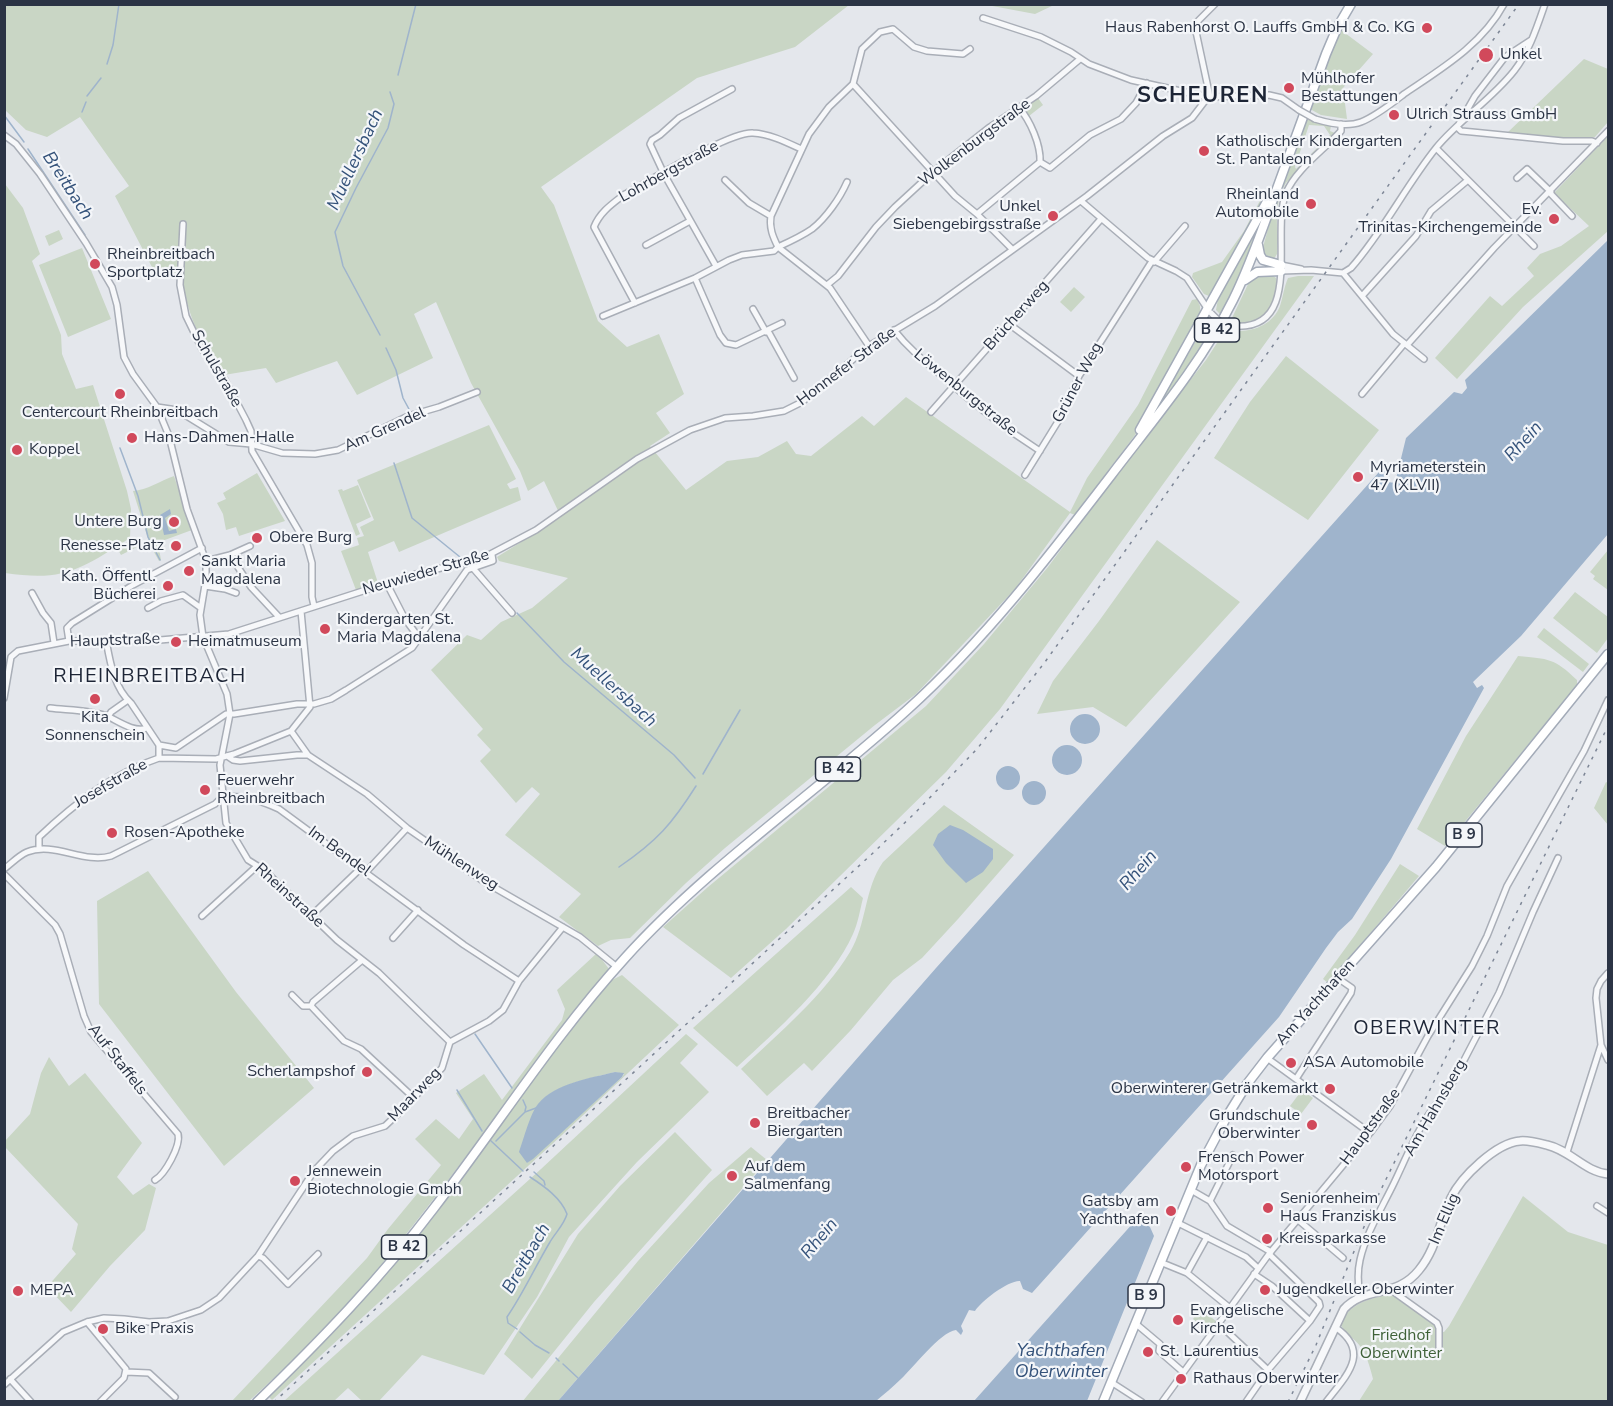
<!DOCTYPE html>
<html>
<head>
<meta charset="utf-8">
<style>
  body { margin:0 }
  #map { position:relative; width:1613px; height:1406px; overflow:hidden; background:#e4e7ec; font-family:"Nunito Sans",sans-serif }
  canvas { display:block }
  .frame { position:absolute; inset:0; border:6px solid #2b3445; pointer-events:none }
</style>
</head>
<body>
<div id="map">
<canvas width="1613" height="1406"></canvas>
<div class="frame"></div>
</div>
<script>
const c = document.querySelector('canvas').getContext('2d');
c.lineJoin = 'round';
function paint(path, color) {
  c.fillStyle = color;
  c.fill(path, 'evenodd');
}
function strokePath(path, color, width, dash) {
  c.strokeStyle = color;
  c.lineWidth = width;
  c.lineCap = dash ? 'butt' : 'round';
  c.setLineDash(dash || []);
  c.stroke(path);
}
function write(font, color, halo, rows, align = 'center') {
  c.font = font + ' "Nunito Sans",sans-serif';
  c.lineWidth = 4.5;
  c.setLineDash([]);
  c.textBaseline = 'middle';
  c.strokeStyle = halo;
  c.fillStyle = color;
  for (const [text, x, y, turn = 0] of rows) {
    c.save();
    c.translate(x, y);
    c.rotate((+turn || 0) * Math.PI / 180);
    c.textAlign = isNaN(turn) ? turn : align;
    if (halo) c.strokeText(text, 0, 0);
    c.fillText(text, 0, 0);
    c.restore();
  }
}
paint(new Path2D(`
  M5 5H849L795 47 697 78 541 187 554 205 598 321 627 347 659 334 684 394 656 413 670 433 650 446 686 490 727 461 758 457 787 441 796 454 811 456 862 416 874 426 906 397 1070 512 1087 478 1138 405 1192 300 1197 299 1200 306V314L1149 412 1135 435 1075 515 1070 513 1015 589 916 694 875 725 725 848 686 883 630 938 611 940 598 946 559 917 581 894 505 835 540 794 532 787 516 803 480 761 491 750 477 735 483 729 431 670 467 635 481 640 501 622 532 608 568 578 499 561 497 557 561 517 544 481 528 491 520 471 471 383 436 302 414 314 433 358 357 395 337 361 276 383 266 368 224 375C199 340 190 320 181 278L170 270 154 271 115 196 129 186 80 117 47 137 26 130 5 110Z
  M987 5H1054L1035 14Z
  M1341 30 1373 54 1343 88 1347 119 1321 115 1310 109 1329 56Z
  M1584 59 1608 69V122L1595 137 1551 138 1507 133Z
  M1038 98 1043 105 1029 116 1023 109Z
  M1306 119 1331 126 1330 131 1335 133 1286 183C1272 206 1279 229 1277 254L1274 259H1266L1262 250 1263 247C1275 203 1290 161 1306 119ZM1309 125 1324 126 1330 135 1296 169 1295 167Z
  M1608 136V231L1523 307 1457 379 1435 358 1490 296 1502 306 1534 276 1527 268 1540 254 1561 246 1589 226 1554 193Z
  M5 184 23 208 40 254 32 261 61 335 62 354 76 389 93 385 127 491 131 509 130 538C81 569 65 582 5 573Z
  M1265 191 1268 192 1256 220 1213 295 1209 296 1204 294 1192 277 1193 273 1222 262 1244 231Z
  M1259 223 1237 282 1221 315 1216 310 1218 299Z
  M59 230 63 239 49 246 45 236Z
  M82 248 111 319 68 337 39 265Z
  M1272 275 1276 278C1280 298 1264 327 1240 323 1237 322 1234 320 1231 320L1250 280 1257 276Z
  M1298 276H1314L1000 709 946 772 786 929 731 978 663 927 708 887 926 706 984 644 1048 567 1128 459 1206 360 1226 329C1246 335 1272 327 1280 306 1283 297 1284 287 1288 278Z
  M1074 287 1085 297 1071 312 1060 302Z
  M1210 321 1217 324 1192 364 1154 413 1205 325Z
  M1286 356 1379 430 1308 520 1214 458 1250 402Z
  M489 425 516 479 507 484 510 489 518 487 521 500 399 552 394 541 368 552 378 583 356 590 341 551 359 545 357 538 364 536 360 527 374 520 357 480Z
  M257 473 285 521 239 536 236 527 226 530 223 514 217 503 226 499 223 493Z
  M174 476 192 530 162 541 159 549 161 560 159 561 150 545 133 491C147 490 160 481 174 476Z
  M358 485 371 517 356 524 360 534 356 536 338 490 342 489 343 491Z
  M136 537 145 545 147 550 140 551 137 547 121 555 117 548Z
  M1157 540 1240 602 1126 727 1093 707 1037 714 1053 681 1099 621Z
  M1608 550V590L1593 579 1595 576 1590 572Z
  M1575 592 1608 617V638L1597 653 1553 618Z
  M1544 628 1589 664 1583 672 1537 637Z
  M1518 656C1549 659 1554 658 1577 680V685L1445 846 1417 829 1466 736Z
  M1606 782 1608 783V825L1594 808Z
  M944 805 1014 855 958 919 922 958 893 980 851 1030 812 1071 804 1063 767 1096 741 1069C778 1034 824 995 850 952 867 924 864 889 883 862Z
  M1400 864 1419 876 1328 983 1323 979 1355 935Z
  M148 871 236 992 314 1088 224 1166 99 1004 97 901Z
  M851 887 863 898C860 910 858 923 853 934 832 982 775 1032 737 1067L693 1028Z
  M597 953 609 969C526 1072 452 1181 367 1282 331 1325 290 1364 249 1401L231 1402 367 1258 388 1229 441 1165 415 1139 436 1119 459 1139 473 1119 456 1093 484 1074 502 1100 562 1020 565 1009 557 990Z
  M622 975 679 1025 562 1135 272 1400 268 1396 336 1330 420 1234 549 1057 610 981ZM615 1072 624 1074 622 1077 527 1163 536 1108C551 1084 590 1079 615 1072Z
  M686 1034 698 1044 680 1063 709 1092 637 1162 569 1237 537 1297 484 1375 422 1355 379 1401H362L348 1388 334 1401H284L541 1169Z
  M49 1057 69 1086 85 1073 142 1143 117 1177 133 1195 149 1184 156 1188 145 1230 110 1266 71 1312 47 1287 76 1254 72 1249 78 1224 5 1147V1141L30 1114 41 1073Z
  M1302 1090 1313 1098 1301 1114 1290 1106Z
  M675 1132 712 1170 594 1302 532 1379 504 1354 578 1234 620 1186Z
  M751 1147 767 1160 558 1401 522 1402 638 1261 709 1183Z
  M1523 1196 1568 1232 1608 1245V1401H1359L1373 1379C1370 1367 1367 1356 1360 1346 1353 1337 1344 1333 1340 1323 1352 1302 1369 1299 1391 1294L1396 1295 1436 1325 1437 1331 1444 1332 1449 1326Z
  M1200 1309 1216 1321 1208 1332 1193 1319Z`), '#c9d6c5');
paint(new Path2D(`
  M1608 240V534L1521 636 1473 682 1477 688 1482 685 1484 688 1391 859 1352 919 1338 932 1326 948 1279 1017 1032 1293 1023 1289 1020 1281C1009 1280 981 1301 975 1311L969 1310 961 1326 963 1331 961 1335 956 1330C940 1332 913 1368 901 1379 893 1387 884 1394 876 1401H558L936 968 1379 472 1386 470 1388 475V482L1395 483 1406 438 1454 392 1462 394 1467 388 1465 380Z
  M170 509 171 514 165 518 169 531 176 529 177 533 164 535 160 515Z
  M1070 729a15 15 0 1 1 30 0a15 15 0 1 1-30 0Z
  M1052 760a15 15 0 1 1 30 0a15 15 0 1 1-30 0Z
  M996 778a12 12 0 1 1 24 0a12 12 0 1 1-24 0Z
  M1022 793a12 12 0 1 1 24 0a12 12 0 1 1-24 0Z
  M950 825 963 830 993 849V859L983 872 966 883 946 863 933 845 938 834Z
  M615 1072 624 1073 622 1077 533 1159 527 1163 519 1152C524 1138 530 1114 538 1104 555 1083 591 1078 615 1072Z
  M1140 1221 1150 1227 1154 1236 1087 1401H974L1134 1222Z`), '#9fb4cc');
strokePath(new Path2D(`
  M107 64 113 45 119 4
  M398 75 416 4
  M87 96 101 78
  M82 112 86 102
  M4 115 24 142
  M28 149 85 235
  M380 335 343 266 335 232 356 188 388 128 394 104 390 92
  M386 348 396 370 403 398 410 411
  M120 448 138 496 148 537 160 560
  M394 463 412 518 460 557
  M517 613 564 662 674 755 695 778
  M703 774 740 710
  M619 867C657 841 672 824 696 786
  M475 1034 512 1088
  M457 1090 482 1131
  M523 1100 526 1107 525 1111
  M490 1140 523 1171
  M496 1141 525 1112 536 1108
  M534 1172 544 1181 545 1185
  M517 1329 508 1323 507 1317C523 1294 535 1267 550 1242 555 1233 564 1225 567 1214 561 1198 544 1186 530 1177
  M520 1332 535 1345 549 1353
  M556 1358 559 1361
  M563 1364 578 1378`), '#9fb4cc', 1.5);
const minor = new Path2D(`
  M983 18 1041 37 1071 52 1089 64 1131 80 1208 97 1269 95 1282 98 1299 110
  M853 84 955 196 977 214 1012 249
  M1210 97 1195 27 1197 22 1215 4
  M1315 119C1328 123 1348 127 1361 122 1376 116 1391 104 1404 94 1441 69 1482 45 1504 4
  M1459 124 1475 96 1505 57 1531 40
  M1457 127 1461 131 1472 132 1563 141H1592L1597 143
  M4 135 16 144 40 174 86 243 112 287 117 305 124 357 133 374 157 407 169 436 187 509 206 561V579L200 615 203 637 227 694 230 714 220 765 226 823 248 860 264 870 337 940 379 973 450 1042
  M1436 148 1534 246
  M1040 162 1050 168 1090 135 1121 119 1136 103 1147 83
  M1517 178 1527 169 1551 192
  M725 180 749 203 771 216
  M847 182C840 198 826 218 812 229 802 236 789 242 778 247 773 237 769 228 771 216L809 134 829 107 853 84 862 49 880 32 893 29 914 47 927 51 963 54 970 49
  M1550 193 1572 216
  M1081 201 1148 258 1176 271 1187 278 1207 308
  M977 214 1040 162C1041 145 1030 120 1019 108
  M183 224 180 285 186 316 202 349 225 380 246 420 251 431 252 451 307 545 312 563V597L314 606
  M646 245 690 221
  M1154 262 1185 226
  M1281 265 1301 269
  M716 266 664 174 650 144 652 140 660 135 679 118 732 89
  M1281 271 1311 270 1343 273 1351 268C1383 232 1405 187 1436 148 1459 120 1491 100 1514 71 1529 52 1537 27 1545 4
  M1343 273 1393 334 1424 359
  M695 278 720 335 726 343 736 345 782 323
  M827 285 838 276 876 227 895 207 933 172 990 127 1036 96 1080 59
  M1362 296 1416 236 1431 211 1468 180
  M635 303 594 227C600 212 612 204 625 194 650 181 730 131 753 133 770 134 786 142 801 149
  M753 309 766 332
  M603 316 695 278 729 260 742 255 774 251 778 247 830 288 869 346
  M1009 324 1079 376
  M1234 326C1305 331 1270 232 1286 193 1296 169 1324 150 1341 131V124
  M894 330C908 348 924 361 941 375 972 403 1004 428 1040 451
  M768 331 794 378
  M1407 345 1494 248 1608 131
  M1362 394 1404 344
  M157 407 177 410 229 442 251 444 282 453 315 454 338 450 408 416 439 407 477 392
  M931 412 1101 219
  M1025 475 1062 415 1079 376 1152 261
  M230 555 251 587 279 617
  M206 561 230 555 250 546
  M472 567 512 613
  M387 584 405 619 420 639
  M205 586 225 589 236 593
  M32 593 43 613 51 623 54 643
  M148 608 161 601 183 595 201 608
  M106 640C110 662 114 688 131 703L159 745V758
  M69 641 67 628 72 623 133 585 202 548
  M4 698 11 657 18 651 69 641 160 640 229 634 419 573 481 559 536 530 637 459 690 430 725 418 753 416 784 411 802 402 869 346 935 306 1087 196 1163 136 1192 118 1208 97
  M50 708C66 710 92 710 107 716 118 721 134 733 147 728
  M108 717 111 712 128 700
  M291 731 308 755 367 794 407 828 483 881 580 937 617 967
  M159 745 176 748 226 714H234L297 704H314L331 699 346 690 412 648 467 570 493 561 492 555
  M227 756 233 760 240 761 297 755H308
  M222 797C243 795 259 800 279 809L464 945 519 981
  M39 849V837C73 805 113 773 159 758L216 759 234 754 291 731 310 707 301 611
  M4 869C12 863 18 856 27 852 54 841 83 864 111 856L215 804 222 797
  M366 872 407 828
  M4 874 55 925 60 934 84 1016 91 1032 178 1134C181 1146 165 1174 155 1180
  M312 915 361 868
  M202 916 257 866
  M393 938 418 910
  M361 961 313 1002 311 1006 344 1041 361 1049 414 1098
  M1608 973 1601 981 1597 989 1596 998 1601 1045 1608 1060
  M292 995 303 1006H311
  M1267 1058 1370 1133
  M1296 1079 1351 993 1352 988 1339 979
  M1567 1152 1601 1045
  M1191 1190 1210 1201 1227 1226 1271 1252
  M1210 1201 1233 1155
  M1597 1206 1608 1213
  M1297 1219 1343 1258
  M1176 1222 1246 1257 1258 1268
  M258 1256 263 1258 288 1284 318 1254
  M1160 1262 1187 1273 1230 1308
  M1187 1273 1207 1237
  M1254 1274 1272 1286 1310 1321
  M1391 1290 1437 1323 1439 1328V1347
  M1360 1297C1358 1285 1357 1273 1360 1260 1366 1233 1382 1208 1394 1183 1409 1152 1422 1116 1448 1091L1499 993 1533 912 1558 858
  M87 1322 126 1369 124 1378 100 1402
  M1135 1323 1160 1344 1159 1351 1183 1372
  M1219 1324 1268 1370
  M126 1372 149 1373 175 1397
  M10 1379 31 1402
  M1111 1382 1142 1402
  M4 1385 63 1332 87 1322 104 1318 124 1319 149 1322 168 1321 201 1310 219 1298 258 1256 314 1171 333 1151 353 1136 385 1126 405 1107 442 1068 450 1042 489 1021 503 1010 519 981 563 927
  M1162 1402 1269 1254 1370 1133 1390 1106 1428 1036 1472 966 1487 936 1507 886 1584 751 1608 700
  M1246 1402 1268 1370 1310 1321 1320 1306 1319 1302 1269 1254
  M1326 1402C1346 1376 1372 1352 1335 1327`);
const tertiary = new Path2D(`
  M1300 1402 1344 1309C1366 1285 1396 1299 1419 1270 1437 1248 1439 1222 1451 1198 1461 1177 1496 1143 1520 1141 1528 1140 1539 1143 1547 1145 1570 1150 1585 1172 1608 1174`);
const primary = new Path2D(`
  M1258 245 1260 255 1263 260 1281 265
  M1245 280 1257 272 1281 271
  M1140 430 1269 198
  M257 1402C320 1341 381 1278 434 1208 498 1125 554 1036 625 958 709 865 815 794 907 710 988 637 1053 551 1119 465 1160 412 1203 360 1233 300 1250 266 1262 230 1275 194 1292 148 1309 101 1326 54L1337 28 1351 4
  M1103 1402 1201 1165 1226 1118 1247 1084 1267 1058 1436 867 1608 654`);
strokePath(minor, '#a9aeb7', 8);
strokePath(tertiary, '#a9aeb7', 10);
strokePath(primary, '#a3abb8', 11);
strokePath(minor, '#f7f8fa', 5);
strokePath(tertiary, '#f7f8fa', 7);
strokePath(primary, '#fff', 8);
strokePath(new Path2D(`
  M274 1402 873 853 915 813 977 749 1045 662 1519 4
  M1288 1402 1316 1345 1370 1212 1608 726`), '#7d8696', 1.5, [3, 6]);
const minorBridge = new Path2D(`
  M1299 110 1315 119
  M1211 313 1219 321 1234 326`);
strokePath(minorBridge, '#a9aeb7', 8, []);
strokePath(minorBridge, '#f7f8fa', 5);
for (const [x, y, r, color] of [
  [1427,28,6,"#d1495b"],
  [1486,55,8,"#d1495b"],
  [1289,88,6,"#d1495b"],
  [1394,115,6,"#d1495b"],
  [1204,151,6,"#d1495b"],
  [1311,204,6,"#d1495b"],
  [1053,216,6,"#d1495b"],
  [1554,219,6,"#d1495b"],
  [95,264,6,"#d1495b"],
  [120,394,6,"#d1495b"],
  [132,438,6,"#d1495b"],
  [17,450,6,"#d1495b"],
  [1358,477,6,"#d1495b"],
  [174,522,6,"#d1495b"],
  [257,538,6,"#d1495b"],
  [176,546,6,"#d1495b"],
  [189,571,6,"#d1495b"],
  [168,586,6,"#d1495b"],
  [325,629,6,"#d1495b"],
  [176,642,6,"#d1495b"],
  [95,699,6,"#d1495b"],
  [205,790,6,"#d1495b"],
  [112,833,6,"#d1495b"],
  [1291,1063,6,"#d1495b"],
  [367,1072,6,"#d1495b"],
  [1330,1089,6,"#d1495b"],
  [755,1123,6,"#d1495b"],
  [1312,1125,6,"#d1495b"],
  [1186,1167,6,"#d1495b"],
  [732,1176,6,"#d1495b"],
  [295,1181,6,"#d1495b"],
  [1268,1208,6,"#d1495b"],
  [1171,1211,6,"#d1495b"],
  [1267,1239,6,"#d1495b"],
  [1265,1290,6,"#d1495b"],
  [18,1291,6,"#d1495b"],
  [1178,1320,6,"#d1495b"],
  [103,1329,6,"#d1495b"],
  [1148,1352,6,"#d1495b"],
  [1181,1379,6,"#d1495b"]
]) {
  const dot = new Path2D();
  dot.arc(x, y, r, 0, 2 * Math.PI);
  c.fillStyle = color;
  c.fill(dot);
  strokePath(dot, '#f4f6f9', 2);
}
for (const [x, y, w] of [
  [1217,330,45],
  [838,769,45],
  [1464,835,36],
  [404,1247,45],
  [1146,1296,36]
]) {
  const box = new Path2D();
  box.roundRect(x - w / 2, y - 12, w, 24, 4.5);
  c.fillStyle = '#f4f6f9';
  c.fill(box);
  strokePath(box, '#2b3445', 1.5);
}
write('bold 15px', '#2b3445', null, [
  ["B 42",1217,330],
  ["B 42",838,769],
  ["B 9",1464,835],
  ["B 42",404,1247],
  ["B 9",1146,1296]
]);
write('16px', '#2b3445', '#f4f6f9', [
  ["Haus Rabenhorst O. Lauffs GmbH & Co. KG",1415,28,"right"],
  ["Unkel",1500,55],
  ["Mühlhofer",1301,79],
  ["Bestattungen",1301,97],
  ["Ulrich Strauss GmbH",1406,115],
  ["Katholischer Kindergarten",1216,142],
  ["St. Pantaleon",1216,160],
  ["Rheinland",1299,195,"right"],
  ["Automobile",1299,213,"right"],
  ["Unkel",1041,207,"right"],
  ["Siebengebirgsstraße",1041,225,"right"],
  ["Ev.",1542,210,"right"],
  ["Trinitas-Kirchengemeinde",1542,228,"right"],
  ["Rheinbreitbach",107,255],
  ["Sportplatz",107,273],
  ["Centercourt Rheinbreitbach",120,413,"center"],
  ["Hans-Dahmen-Halle",144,438],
  ["Koppel",29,450],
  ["Myriameterstein",1370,468],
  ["47 (XLVII)",1370,486],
  ["Untere Burg",162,522,"right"],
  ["Obere Burg",269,538],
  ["Renesse-Platz",164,546,"right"],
  ["Sankt Maria",201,562],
  ["Magdalena",201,580],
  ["Kath. Öffentl.",156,577,"right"],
  ["Bücherei",156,595,"right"],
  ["Kindergarten St.",337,620],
  ["Maria Magdalena",337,638],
  ["Heimatmuseum",188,642],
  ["Kita",95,718,"center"],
  ["Sonnenschein",95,736,"center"],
  ["Feuerwehr",217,781],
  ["Rheinbreitbach",217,799],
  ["Rosen-Apotheke",124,833],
  ["ASA Automobile",1303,1063],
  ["Scherlampshof",355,1072,"right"],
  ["Oberwinterer Getränkemarkt",1318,1089,"right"],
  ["Breitbacher",767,1114],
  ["Biergarten",767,1132],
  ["Grundschule",1300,1116,"right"],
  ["Oberwinter",1300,1134,"right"],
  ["Frensch Power",1198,1158],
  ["Motorsport",1198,1176],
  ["Auf dem",744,1167],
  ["Salmenfang",744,1185],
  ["Jennewein",307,1172],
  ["Biotechnologie Gmbh",307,1190],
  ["Seniorenheim",1280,1199],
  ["Haus Franziskus",1280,1217],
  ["Gatsby am",1159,1202,"right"],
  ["Yachthafen",1159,1220,"right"],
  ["Kreissparkasse",1279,1239],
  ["Jugendkeller Oberwinter",1277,1290],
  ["MEPA",30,1291],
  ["Evangelische",1190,1311],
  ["Kirche",1190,1329],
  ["Bike Praxis",115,1329],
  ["St. Laurentius",1160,1352],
  ["Rathaus Oberwinter",1193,1379]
], 'left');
write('16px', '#2b3445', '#f4f6f9', [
  ["Wolkenburgstraße",975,143,-37],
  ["Lohrbergstraße",669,172,-29],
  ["Brücherweg",1017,316,-48],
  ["Honnefer Straße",847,367,-37],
  ["Schulstraße",216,369,60],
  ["Grüner Weg",1078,383,-62],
  ["Löwenburgstraße",965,393,39],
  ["Am Grendel",385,430,-24],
  ["Neuwieder Straße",426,573,-16],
  ["Hauptstraße",115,641,-2],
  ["Josefstraße",111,784,-30],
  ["Im Bendel",339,852,36],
  ["Mühlenweg",461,864,33],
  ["Rheinstraße",289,896,42],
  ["Am Yachthafen",1316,1003,-48],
  ["Auf Staffels",117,1060,52],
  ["Maarweg",415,1095,-46],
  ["Am Hahnsberg",1436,1108,-60],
  ["Hauptstraße",1371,1127,-54],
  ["Im Ellig",1445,1219,-67]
]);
write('16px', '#3f6138', '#f4f6f9', [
  ["Friedhof",1401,1336],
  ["Oberwinter",1401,1354]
]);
write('italic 18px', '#34527a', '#f4f6f9', [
  ["Muellersbach",356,160,-65],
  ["Breitbach",67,186,57],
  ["Rhein",1524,442,-48],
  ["Muellersbach",613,688,42],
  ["Rhein",1139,871,-49],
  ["Rhein",820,1239,-50],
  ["Breitbach",527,1259,-60],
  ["Yachthafen",1061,1352],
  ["Oberwinter",1061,1373]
]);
c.letterSpacing = '1.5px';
write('20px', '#1d2536', '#f4f6f9', [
  ["RHEINBREITBACH",150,677],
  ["OBERWINTER",1427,1029]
]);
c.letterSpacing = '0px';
c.letterSpacing = '1.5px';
write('bold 22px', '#1d2536', '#f4f6f9', [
  ["SCHEUREN",1203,97]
]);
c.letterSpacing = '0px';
</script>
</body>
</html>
